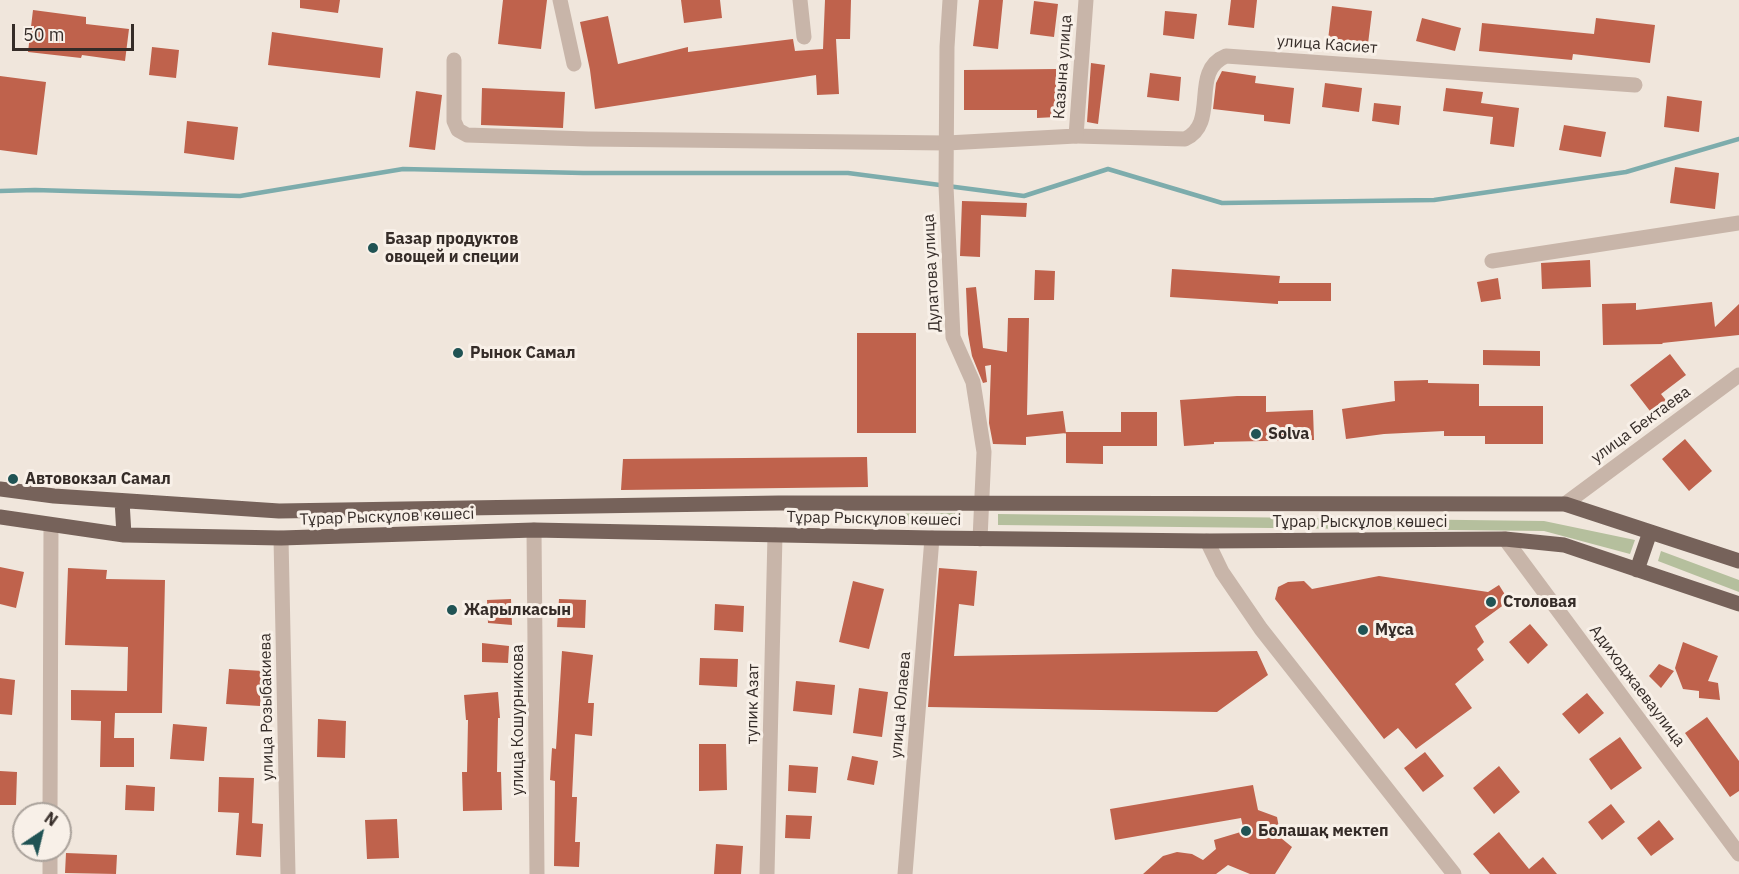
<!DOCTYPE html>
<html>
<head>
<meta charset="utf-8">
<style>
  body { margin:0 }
  #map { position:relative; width:1739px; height:874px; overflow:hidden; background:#f0e6dc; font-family:"IBM Plex Sans",sans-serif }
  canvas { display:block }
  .north { position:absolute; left:12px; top:802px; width:60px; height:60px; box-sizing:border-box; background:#f8f0e8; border:2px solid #aaa29b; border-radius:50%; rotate:35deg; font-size:16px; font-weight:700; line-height:24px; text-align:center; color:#352c28 }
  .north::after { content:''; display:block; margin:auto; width:21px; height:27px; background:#205354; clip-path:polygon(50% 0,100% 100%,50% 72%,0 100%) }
  .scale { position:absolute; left:12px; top:24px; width:122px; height:27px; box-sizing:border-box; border:3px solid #352c28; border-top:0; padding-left:8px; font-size:18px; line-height:21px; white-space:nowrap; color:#352c28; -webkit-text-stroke:4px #f8f0e8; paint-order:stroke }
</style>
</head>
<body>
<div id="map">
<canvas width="1739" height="874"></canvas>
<div class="north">N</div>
<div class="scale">50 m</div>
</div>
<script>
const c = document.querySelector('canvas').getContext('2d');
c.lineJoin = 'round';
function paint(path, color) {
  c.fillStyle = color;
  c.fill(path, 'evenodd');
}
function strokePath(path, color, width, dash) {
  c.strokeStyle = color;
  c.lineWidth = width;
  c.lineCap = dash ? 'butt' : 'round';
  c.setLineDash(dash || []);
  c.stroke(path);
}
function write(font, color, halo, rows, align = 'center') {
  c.font = font + ' "IBM Plex Sans",sans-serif';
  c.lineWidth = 6;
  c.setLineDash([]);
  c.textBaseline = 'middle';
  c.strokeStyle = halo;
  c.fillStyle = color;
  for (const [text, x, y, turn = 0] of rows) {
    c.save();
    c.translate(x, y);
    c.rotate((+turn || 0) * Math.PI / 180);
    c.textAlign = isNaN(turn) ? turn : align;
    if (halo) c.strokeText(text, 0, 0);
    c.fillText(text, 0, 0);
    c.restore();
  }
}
paint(new Path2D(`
  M955 513V524H853V514Z
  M998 514 1544 521 1635 540 1630 554 1544 531 998 525Z
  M1661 551 1739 580V592L1658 561Z`), '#b5bf9d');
strokePath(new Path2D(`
  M0 191 35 190 240 196 403 169 583 173H848L1024 196 1108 169 1222 203 1434 200 1626 172 1739 139`), '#7dacac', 4.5);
paint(new Path2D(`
  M300 0H340L338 13 300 8Z
  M503 0H547L541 49 498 44Z
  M681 0H720L722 18 684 23Z
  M825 0H851L850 39H836L839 94 817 95 816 75 595 109 590 70 580 22 608 16 618 64 688 47V52L793 39 795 51 823 49Z
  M979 0H1003L998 49 973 46Z
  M1231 0H1257L1254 28 1228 25Z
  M1034 1 1058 4 1054 37 1030 34Z
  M1332 6 1372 11 1368 44 1328 40Z
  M33 10 86 17V24L129 29 125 61 82 55 81 58 28 52Z
  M1165 11 1197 14 1194 39 1163 35Z
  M1422 18 1461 28 1455 51 1416 41Z
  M1596 18 1655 25 1650 63 1573 54 1572 60 1479 51 1482 23 1594 34Z
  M272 32 383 48 380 78 268 65Z
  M152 47 179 50 176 78 149 75Z
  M1091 63 1105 65 1098 124 1087 122Z
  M1056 69V117L1037 118V110H964V70Z
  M1222 71 1256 76 1255 83 1294 88 1290 124 1264 121V115L1213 109 1216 83Z
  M1150 73 1181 77 1179 101 1147 97Z
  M0 76 46 82 37 155 0 150Z
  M1325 83 1362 88 1359 112 1322 107Z
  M482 88 565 92 563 128 481 125Z
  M1446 88 1483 92 1481 103 1519 108 1514 147 1490 144 1493 117 1443 111Z
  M416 91 442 95 435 150 409 147Z
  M1667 96 1702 101 1699 132 1664 127Z
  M1374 103 1401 106 1399 125 1372 121Z
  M187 121 238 127 234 160 184 153Z
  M1564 125 1606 132 1601 157 1559 150Z
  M1675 167 1719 173 1715 209 1670 203Z
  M962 201 1027 203 1026 217 981 215 980 257 960 256Z
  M1590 260 1591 287 1542 289 1541 263Z
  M1172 269 1280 276 1279 283H1331V301H1278V304L1170 297Z
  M1035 270 1055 271 1054 300H1034Z
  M1498 278 1501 299 1481 302 1477 282Z
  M976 287 983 348 1007 352 1008 318H1029L1027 415 1063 411 1066 433 1026 437V445L993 444 989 423 991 365 985 366 987 382 983 383 972 356 968 334 966 288Z
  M1712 302 1715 327 1739 304V335L1662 343 1663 344 1603 345 1602 304 1636 303V310Z
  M857 333H916V433H857Z
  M1483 350 1540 351V366L1483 365Z
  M1670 354 1686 375 1661 394 1668 403 1653 415 1630 385Z
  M1428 380V383L1479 384V406H1543V444H1485V436H1444V431L1384 434 1346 439 1342 409 1395 401 1394 381Z
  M1237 396H1266V412L1313 410 1314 440 1214 442V444L1184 446 1180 400Z
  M1121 412H1157V446H1103V464L1066 463V432H1121Z
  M1685 439 1712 471 1689 491 1662 459Z
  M867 457 868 487 621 490 623 459Z
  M0 567 24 572 16 608 0 604Z
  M68 568 107 570 106 579 165 580 162 713H115L114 738H134V767H100L101 721 71 720V690L127 691 128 647 65 645Z
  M939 568 977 571 974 606 959 604 954 656 1257 651 1268 675 1217 712 928 707Z
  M1379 576 1488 592 1499 585 1509 601 1475 626 1484 642 1477 649 1484 660 1455 684 1472 708 1416 749 1398 728 1384 739 1275 599 1278 587 1288 582 1304 581 1312 589Z
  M853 581 884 589 869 649 839 642Z
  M511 599 512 625 488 623 487 600Z
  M559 599 586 600 585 628 557 627Z
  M715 604 744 606 743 632 714 630Z
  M1530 624 1548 645 1528 664 1509 642Z
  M1683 642 1718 656 1708 681 1718 683 1720 700 1699 698V691L1683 689 1675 668Z
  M482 643 509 646 508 663 482 662Z
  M562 651 593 655 588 703H594L592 736 575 734 572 797H577L575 842H580L579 867 554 866 555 781 550 780 552 748 556 749Z
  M700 658 738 659 737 687 699 685Z
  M1659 664 1674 671 1661 688 1649 676Z
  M229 669 263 671 260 706 226 704Z
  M0 678 15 680 12 715 0 714Z
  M796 681 835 685 832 715 793 711Z
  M859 688 888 692 882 737 853 733Z
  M498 692 500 718H498L497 772H501L502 810 463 811 462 772H467L468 720H466L464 695Z
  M1587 693 1604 713 1579 734 1562 714Z
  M1707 717 1739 761V791L1730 797 1685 733Z
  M318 719 346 721 345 758 317 757Z
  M173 724 207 727 204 761 170 759Z
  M1620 737 1642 768 1611 790 1589 759Z
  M699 744H726L727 790 699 791Z
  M1425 752 1444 776 1423 792 1404 768Z
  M852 756 878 761 874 785 847 780Z
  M789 765 818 767 816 793 788 791Z
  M1499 766 1520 792 1494 814 1473 788Z
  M0 771 17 772 16 805H0Z
  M219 777 254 778 252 823 263 824 261 857 236 855 239 813 218 812Z
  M126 785 155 787 154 811 125 810Z
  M1253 785 1258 810 1277 817 1281 838 1292 847 1275 874H1250L1228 865 1216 874H1143L1163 856 1177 852 1192 854 1203 860 1216 849 1214 840 1244 831 1241 818 1115 840 1110 809Z
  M1611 804 1625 822 1602 840 1588 822Z
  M786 815 812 816 810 839 785 838Z
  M397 819 399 858 367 859 365 820Z
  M1659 820 1674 839 1651 856 1637 838Z
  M1499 832 1529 869 1543 857 1557 874H1490L1473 854Z
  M716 844 743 846 741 874H714Z
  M66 853 117 855 116 874 65 873Z`), '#bf624c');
strokePath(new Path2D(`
  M560 0 574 64
  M800 0 804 37
  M454 60V121L458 130 467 135 588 139 947 143
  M1076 136 1185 139C1220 123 1189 71 1226 56L1635 85
  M1492 261 1739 223
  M1565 504 1739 375
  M534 530 537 874
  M281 538 288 874
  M1505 539 1739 854
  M1207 541 1222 572 1261 629 1454 874
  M50 814 51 525
  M50 874V850
  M767 874 775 535
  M905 874 932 538`), '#c8b5a9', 15);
strokePath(new Path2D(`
  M950 0 947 47 946 186 953 337 973 382 984 452 980 539
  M947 143 1076 136 1086 0`), '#c8b5a9', 15);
strokePath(new Path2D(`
  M0 489 54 496 279 511 779 503 1565 504 1739 561
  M122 501 124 535
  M0 517 124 535 281 538 534 530 932 538 1207 541 1505 539 1564 545 1739 604
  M1637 570 1650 532`), '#76625a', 15);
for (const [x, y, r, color] of [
  [373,248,6,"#205354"],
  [458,353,6,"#205354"],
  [1256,434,6,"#205354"],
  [13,479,6,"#205354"],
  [1491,602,6,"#205354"],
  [452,610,6,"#205354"],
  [1363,630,6,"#205354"],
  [1246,831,6,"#205354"]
]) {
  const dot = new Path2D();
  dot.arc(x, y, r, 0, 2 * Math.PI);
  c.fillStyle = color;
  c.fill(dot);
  strokePath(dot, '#f8f0e8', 2);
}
write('16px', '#352c28', '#f8f0e8', [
  ["улица Касиет",1327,45,4],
  ["Казына улица",1063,67,-86],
  ["Дулатова улица",932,273,-93],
  ["улица Бектаева",1641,425,-36],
  ["Тұрар Рыскұлов көшесі",387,517,-2],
  ["Тұрар Рыскұлов көшесі",874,519,1],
  ["Тұрар Рыскұлов көшесі",1360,522],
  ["Адиходжаеваулица",1637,686,53],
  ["тупик Азат",753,704,-89],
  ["улица Юлаева",901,705,-85],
  ["улица Розыбакиева",267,707,-91],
  ["улица Кошурникова",518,720,-90]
]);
write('bold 16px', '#352c28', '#f8f0e8', [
  ["Базар продуктов",385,239],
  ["овощей и специи",385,257],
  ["Рынок Самал",470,353],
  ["Solva",1268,434],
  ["Автовокзал Самал",25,479],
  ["Столовая",1503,602],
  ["Жарылкасын",464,610],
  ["Мұса",1375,630],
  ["Болашақ мектеп",1258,831]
], 'left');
</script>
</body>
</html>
